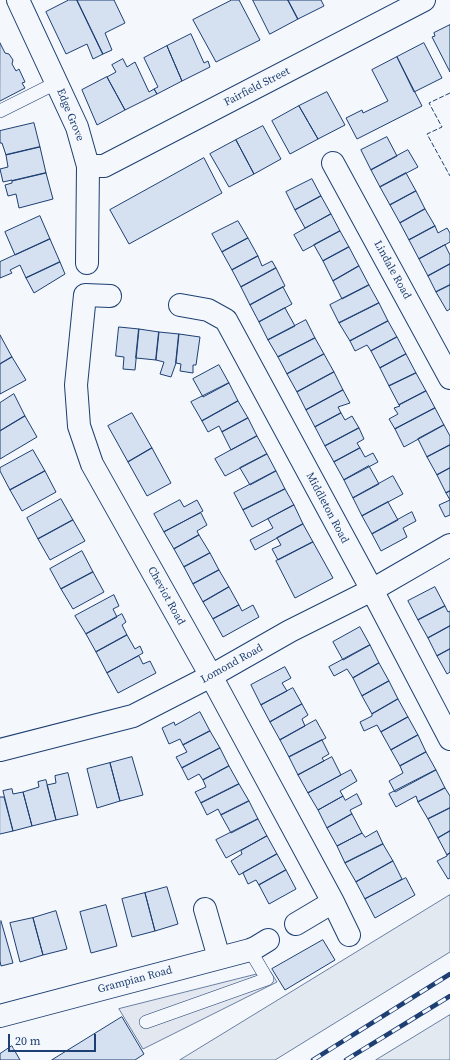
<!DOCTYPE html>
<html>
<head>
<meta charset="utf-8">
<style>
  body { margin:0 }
  #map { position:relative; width:450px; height:1060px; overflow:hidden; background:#f4f7fb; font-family:"Source Serif 4",serif }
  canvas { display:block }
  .scale { position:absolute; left:8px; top:1034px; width:88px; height:18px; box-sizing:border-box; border:2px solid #1d3f73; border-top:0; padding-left:5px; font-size:12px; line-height:14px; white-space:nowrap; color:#1d3f73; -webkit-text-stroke:3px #f4f7fb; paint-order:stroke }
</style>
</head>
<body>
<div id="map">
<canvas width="450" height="1060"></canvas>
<div class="scale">20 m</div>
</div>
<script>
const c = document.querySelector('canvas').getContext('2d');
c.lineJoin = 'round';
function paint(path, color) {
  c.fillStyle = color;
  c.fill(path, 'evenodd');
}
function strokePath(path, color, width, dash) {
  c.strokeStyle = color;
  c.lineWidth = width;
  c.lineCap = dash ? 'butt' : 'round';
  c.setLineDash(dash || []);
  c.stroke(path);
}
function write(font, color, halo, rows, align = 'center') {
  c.font = font + ' "Source Serif 4",serif';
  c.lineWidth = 3;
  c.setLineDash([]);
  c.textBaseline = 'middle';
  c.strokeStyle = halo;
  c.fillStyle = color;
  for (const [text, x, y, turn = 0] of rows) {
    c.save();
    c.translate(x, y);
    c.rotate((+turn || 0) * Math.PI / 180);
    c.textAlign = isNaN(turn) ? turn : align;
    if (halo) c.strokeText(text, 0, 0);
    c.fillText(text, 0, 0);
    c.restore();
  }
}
const green = new Path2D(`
  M450 895V952L275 1060H180Z
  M450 1015V1060H376Z`);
paint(green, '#e3e9f0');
strokePath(green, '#687fa3', 1);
const parking = new Path2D(`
  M270 971 277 982 143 1049 119 1009Z`);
paint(parking, '#e3e8f0');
strokePath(parking, '#687fa3', 1);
const building = new Path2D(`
  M69 0H77L103 54 93 59 87 44 66 54 46 12Z
  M77 0H114L125 23 105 33 112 50 103 54Z
  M232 0H239L260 40 216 62 193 20Z
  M253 0H288L298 19 270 34Z
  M288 0H321L324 6 298 19Z
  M450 25V72L432 37 435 36 434 33Z
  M191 34 204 63 208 61 210 67 182 81 167 46Z
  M0 43 5 53 9 54 13 60 12 64 16 71 19 69 25 82 22 83 25 88 0 101Z
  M424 43 442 78 414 92 397 57Z
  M167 46 182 81 157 94 154 89 158 87 144 58Z
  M397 57 422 106 357 139 346 118 362 110 363 113 388 101 372 70Z
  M123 59 127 67 135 62 149 92 154 89 157 94 125 110 107 77 116 72 112 65Z
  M107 77 125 110 97 125 82 90Z
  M327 92 345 125 318 139 299 106Z
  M299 106 318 139 290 154 272 121Z
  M34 123 40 147 6 155 2 143H0V131Z
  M263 126 281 159 254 174 236 140Z
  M387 137 397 156 371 170 361 150Z
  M236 140 254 174 229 187 210 154Z
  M40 147 46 173 12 181V180L3 182 0 169 8 167 6 155Z
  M408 150 418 167 380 187 371 170Z
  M204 158 222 193 129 244 110 210Z
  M46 173 53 199 19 208 16 194 8 196 5 185 12 183V181Z
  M406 173 416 191 390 205 380 187Z
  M312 179 321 196 295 210 286 192Z
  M416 191 425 209 400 223 390 205Z
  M321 196 331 214 305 228 295 210Z
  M425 209 435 226 409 240 400 223Z
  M331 214 340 231 303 251 294 235Z
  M40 216 50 239 15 255 5 232Z
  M238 221 248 238 222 252 212 234Z
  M435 226 438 233 447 228 450 233V242L419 259 409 240Z
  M340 231 349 247 323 261 314 245Z
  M248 238 258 256 232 270 222 252Z
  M50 239 60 262 26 278 20 265 10 270 12 273 0 278V262Z
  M445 245 450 255V264L428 276 419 259Z
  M349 247 359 266 333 281 323 261Z
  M258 256 262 266 272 261 276 268 241 287 232 270Z
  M60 262 65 274 34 293 26 278Z
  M450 264V285L436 292 428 276Z
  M359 266 369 285 342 299 333 281Z
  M276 268 285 286 250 305 241 287Z
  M369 285 379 303 339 323 330 305Z
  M450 285V309L447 311 436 292Z
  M283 287 292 304 259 322 250 305Z
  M379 303 388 321 350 341 339 323Z
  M285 308 295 326 268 340 259 322Z
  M306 320 315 338 278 357 268 340Z
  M388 321 397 337 371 351 367 345 355 351 350 341Z
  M119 327 139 329 135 370 123 369 124 357 116 356Z
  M139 329 159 332 156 360 136 358Z
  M159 332 179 334 176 363 171 377 160 374 164 362 156 360Z
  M179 334 200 337 196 365H193V373L180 371 181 364 176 363Z
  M0 335 12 357 0 364Z
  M397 337 406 354 380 368 371 351Z
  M315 338 324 354 287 374 278 357Z
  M324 354 334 372 297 392 287 374Z
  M406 354 416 373 389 386 380 368Z
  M12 357 26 380 0 394V364Z
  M219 365 229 383 203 397 193 379Z
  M334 372 343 390 306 410 297 392Z
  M416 373 426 391 399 405 389 386Z
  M229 383 238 401 202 421 191 402Z
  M343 390 350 403 338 407 341 413 315 427 306 410Z
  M426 391 435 408 395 429 389 419 398 414 394 408 400 406 399 405Z
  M14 394 25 416 0 431V403Z
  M238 401 248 418 222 432 219 426 208 432 202 421Z
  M435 408 444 425 404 447 395 429Z
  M132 413 152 448 128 462 108 426Z
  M341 413 345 420 352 416 359 428 325 446 315 427Z
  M25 416 37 437 0 459V431Z
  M248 418 257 436 231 450 222 432Z
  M444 425 450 436V445L427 457 418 439Z
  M359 428 364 439 357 443 360 448 334 462 325 446Z
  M257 436 267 454 225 476 215 459Z
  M450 445V468L437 475 427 457Z
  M152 448 171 483 147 496 128 462Z
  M360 448 365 457 373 453 378 462 344 480 334 462Z
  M33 450 45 471 10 490 0 471V468Z
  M267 454 276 471 250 485 240 468Z
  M369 466 379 484 353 498 344 480Z
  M450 468V491L446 493 437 475Z
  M45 471 56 492 22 511 10 490Z
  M276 471 285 489 243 510 234 493Z
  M393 476 403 494 362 516 353 498Z
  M285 489 294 505 252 527 243 510Z
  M450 491V515L445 517 439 505 450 500 446 493Z
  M61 499 73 520 38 539 27 518Z
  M180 500 184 507 197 500 203 511 164 532 154 514Z
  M388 502 398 520 372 534 362 516Z
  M294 505 303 524 255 550 250 540 273 528 268 519Z
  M412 512 416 521 403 528 407 537 381 551 372 534Z
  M201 513 207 525 197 531 199 535 174 549 164 532Z
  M73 520 85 541 50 560 38 539Z
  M303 524 313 542 278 560 272 549 281 545 277 538Z
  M199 535 210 553 184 567 174 549Z
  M313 542 333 578 295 598 276 561Z
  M82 551 93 572 61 589 50 569Z
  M210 553 219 570 193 584 184 567Z
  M219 570 229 587 203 602 193 584Z
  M93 572 104 592 73 609 61 589Z
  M229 587 239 605 213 619 203 602Z
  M435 587 445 606 418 620 408 601Z
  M114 595 119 606 113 609 117 617 86 634 75 616Z
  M239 605 242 611 253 605 259 617 223 637 213 619Z
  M445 606 448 612 450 611V626L428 638 418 620Z
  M122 614 126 622 122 625 127 635 96 652 86 634Z
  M450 626V649L437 656 428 638Z
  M360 627 370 645 343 660 333 642Z
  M127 635 135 649 140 646 143 653 107 673 96 652Z
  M370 645 379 663 353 678 347 669 334 676 329 667Z
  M450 649V672L447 674 437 656Z
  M139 656 143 664 150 661 156 673 118 693 107 673Z
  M379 663 389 681 362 696 353 678Z
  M285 667 291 678 282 683 287 691 261 705 251 685Z
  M389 681 398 699 372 714 362 696Z
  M293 688 302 704 270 722 261 705Z
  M398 699 408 717 381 732 377 725 364 731 360 722 372 716V714Z
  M302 704 308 715 302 719 305 726 280 740 270 722Z
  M200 712 210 731 183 745 180 739 169 744 162 728 174 722 175 725Z
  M408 717 418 735 391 750 381 732Z
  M316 720 326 738 289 757 280 740Z
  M210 731 220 748 182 768 176 757 187 752 183 745Z
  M418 735 426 752 400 766 391 750Z
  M322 740 329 754 322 758 324 761 298 775 289 757Z
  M220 748 229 766 203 780 199 774 188 780 182 768Z
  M426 752 436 770 395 792 389 781 403 773 400 766Z
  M132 757 143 795 120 801 110 763Z
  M332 757 341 775 308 793 298 775Z
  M110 763 120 801 97 808 87 769Z
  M229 766 239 784 201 803 195 792 206 787 203 780Z
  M351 770 357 781 340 791 343 796 318 810 308 793Z
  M436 770 445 788 418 802 416 796 396 807 389 794Z
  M68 773 78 815 56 820 47 785 56 783 55 776Z
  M46 780 56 820 32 826 23 792 39 787 38 782Z
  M239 784 249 801 221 815 218 809 207 815 201 803Z
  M445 788 450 796V808L428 819 418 802Z
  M12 789 13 794 23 792 32 826 13 831 3 791Z
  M357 794 362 804 350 810 352 814 327 828 318 810 343 796 345 800Z
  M0 797H4L13 831 0 834Z
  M249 801 258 819 231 833 221 815Z
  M450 808V831L438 838 428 819Z
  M352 814 362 833 337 846 327 828Z
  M258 819 267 836 226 858 216 840Z
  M377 831 383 844 345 863 337 846 362 833 365 837Z
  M450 831V853L447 855 438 838Z
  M267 836 277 854 239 875 231 861 242 854 241 851Z
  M383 844 393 861 356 882 345 863Z
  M450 853V878L448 879 437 861 447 856V855Z
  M277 854 286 870 259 885 256 880 248 884 243 873Z
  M393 861 402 879 365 899 356 882Z
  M286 870 296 889 269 904 259 885Z
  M406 878 415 895 375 918 365 899Z
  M167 887 178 924 155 931 145 893Z
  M145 893 155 931 132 937 122 899Z
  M106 905 117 946 91 953 80 912Z
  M56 911 67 949 43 955 33 918Z
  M33 918 43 955 20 962 10 923Z
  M1 921 13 963 1 966 0 961V922Z
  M323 940 335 960 285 990 272 969Z
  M122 1017 144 1054 135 1060H52Z
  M12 1046 20 1060H0V1054Z`);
paint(building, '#d5e0f0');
strokePath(building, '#1d3f73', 1);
const service = new Path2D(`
  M0 111 56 83
  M146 1022 267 979 250 950`);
const minor = new Path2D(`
  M18 0 77 127 88 166 87 263
  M333 163 450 378
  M88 166H104L424 0
  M110 296 85 295 76 385 79 426 92 464 211 676 333 902 296 924
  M180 305 208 310 226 320 372 590 450 739
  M0 750 133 716 211 676 290 631 372 590 450 545
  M333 902 349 935
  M205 909 219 958
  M0 1016 250 950 255 948 268 940`);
strokePath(service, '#1d3f73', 14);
strokePath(minor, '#1d3f73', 24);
strokePath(service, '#f4f7fb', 13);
strokePath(minor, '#f4f7fb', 22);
const rail = new Path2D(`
  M313 1060 450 974
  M346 1060 450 996`);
strokePath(rail, '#1d3f73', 4.5);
strokePath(rail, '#f4f7fb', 3, [9]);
strokePath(new Path2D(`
  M450 93 429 103 442 127 427 134 450 176`), '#1d3f73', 1, [5, 2]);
write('11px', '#1d3f73', '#f4f7fb', [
  ["Fairfield Street",257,87,-27],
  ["Edge Grove",70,115,68],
  ["Lindale Road",392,270,61],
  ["Middleton Road",327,508,62],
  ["Cheviot Road",166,596,61],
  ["Lomond Road",232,664,-29],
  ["Grampian Road",135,980,-15]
]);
</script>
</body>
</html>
